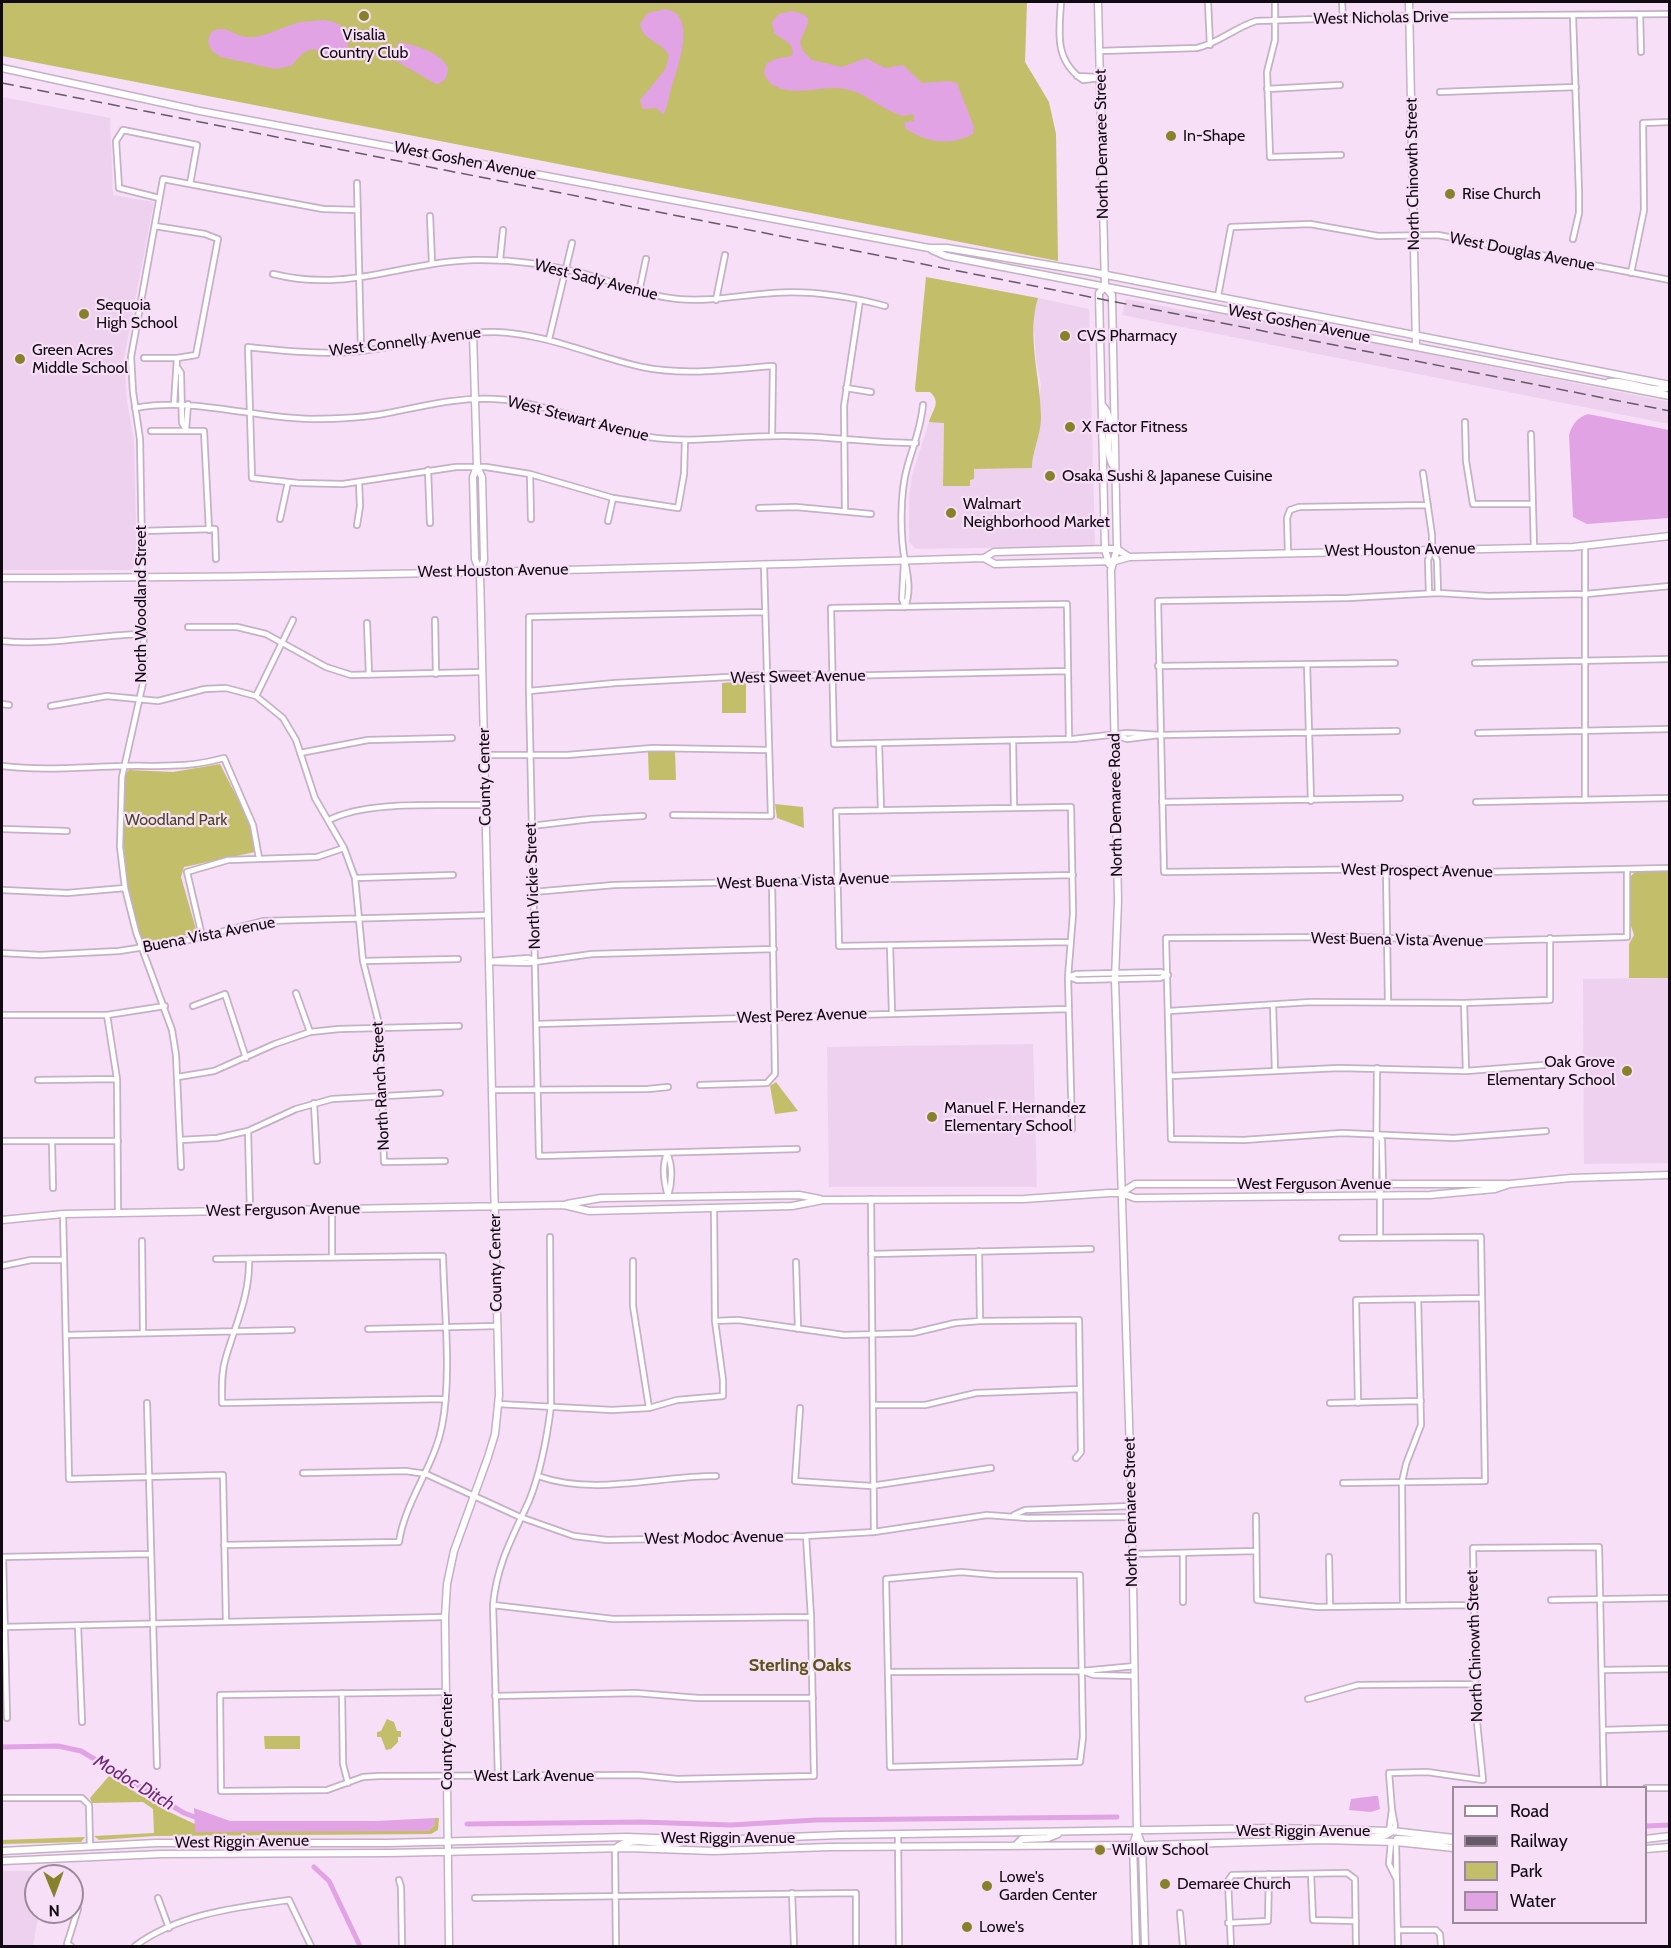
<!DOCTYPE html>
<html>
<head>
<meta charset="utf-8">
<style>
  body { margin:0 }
  #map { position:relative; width:1671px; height:1948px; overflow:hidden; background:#f6dff7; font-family:Cabin,sans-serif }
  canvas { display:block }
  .frame { position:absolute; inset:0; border:3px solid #120a12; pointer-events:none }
  .legend { position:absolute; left:1452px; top:1786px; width:195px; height:138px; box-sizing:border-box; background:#f6dff7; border:2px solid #9b8a9b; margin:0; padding:8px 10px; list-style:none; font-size:18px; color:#120a12 }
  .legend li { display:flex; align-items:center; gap:12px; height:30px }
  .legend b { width:30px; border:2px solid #9b8a9b }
  .north { position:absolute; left:24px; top:1864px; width:60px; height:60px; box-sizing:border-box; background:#f6dff7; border:2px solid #9b8a9b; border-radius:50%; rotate:179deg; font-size:16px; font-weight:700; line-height:24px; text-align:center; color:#120a12 }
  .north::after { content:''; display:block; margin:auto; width:21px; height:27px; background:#878129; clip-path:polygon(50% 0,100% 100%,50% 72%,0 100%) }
</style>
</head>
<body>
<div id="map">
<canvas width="1671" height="1948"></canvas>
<div class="frame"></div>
<ul class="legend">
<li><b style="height:8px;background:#fff"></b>Road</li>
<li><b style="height:8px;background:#675967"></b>Railway</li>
<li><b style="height:16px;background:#c3be69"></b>Park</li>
<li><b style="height:16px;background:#e1a3e4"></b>Water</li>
</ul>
<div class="north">N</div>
</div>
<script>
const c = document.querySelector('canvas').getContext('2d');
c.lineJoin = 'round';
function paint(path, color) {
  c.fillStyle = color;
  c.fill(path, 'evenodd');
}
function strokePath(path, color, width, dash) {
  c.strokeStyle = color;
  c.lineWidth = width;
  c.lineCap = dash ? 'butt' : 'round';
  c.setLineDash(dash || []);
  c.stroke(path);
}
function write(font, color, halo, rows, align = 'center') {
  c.font = font + ' Cabin,sans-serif';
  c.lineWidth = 4.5;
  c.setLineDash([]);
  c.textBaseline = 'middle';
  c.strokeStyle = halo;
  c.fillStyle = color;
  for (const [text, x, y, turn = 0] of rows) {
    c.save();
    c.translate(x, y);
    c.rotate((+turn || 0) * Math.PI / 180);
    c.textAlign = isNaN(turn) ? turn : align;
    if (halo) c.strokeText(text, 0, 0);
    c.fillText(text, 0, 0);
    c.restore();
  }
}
paint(new Path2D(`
  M2 97 110 118 113 195 154 202 124 358 127 401 134 441 137 563 131 570H2Z
  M1038 298 1089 309 1095 546 916 549 909 542V498L912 475 929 422H944L943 486 974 479V469L1032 468 1041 385 1036 359 1033 314Z
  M1126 299 1208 315 1209 312 1259 320 1669 402V424L1122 315Z
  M1669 978V1163L1584 1164 1583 979Z
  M1033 1044 1037 1187H829L827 1047Z
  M2 1871H41V1876H36V1912H39L33 1946H2Z`), '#eed1ee');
paint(new Path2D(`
  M2 2H1027L1025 62 1049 102 1056 134 1058 261 2 56Z
  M926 277 1038 298C1026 336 1041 379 1041 418 1041 435 1032 451 1032 468L974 469V479L970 480V486H943L944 423 929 422C932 410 942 403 930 392H916L915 389Z
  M746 681V713H722V683Z
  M675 751 676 780H649L648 752Z
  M220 764 250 823 255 852 184 867 181 877 197 933 146 943C121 919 122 809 125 774L129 770 173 772Z
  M775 804 803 807 804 828 777 818Z
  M1669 871V978H1629V944L1634 935 1631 926V876L1635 872Z
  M776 1082 798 1111 775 1114 770 1086Z
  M387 1719 394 1722 397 1731H401V1737H398V1742L391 1749 386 1750 381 1737H377V1732L381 1731Z
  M264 1736H300V1749H265Z
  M109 1776 165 1810 197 1825 195 1831H428L435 1825V1818H439L438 1830 431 1834 154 1836 99 1840 94 1836 154 1833 153 1809 143 1802 92 1803 90 1798Z
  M85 1837 81 1842 2 1844V1840Z`), '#c3be69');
paint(new Path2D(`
  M666 9C700 15 675 74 670 93 668 101 667 108 663 115L657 108 643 109 640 100 665 70 669 56C663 42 642 41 640 24L648 13Z
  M792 11 803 14 808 18V23L800 42 803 51 812 60 842 67 866 58 885 68 903 65 922 83 948 81 957 83 974 127 973 134C951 146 926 143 905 128V122L914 121V115C908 114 906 117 900 115 881 109 865 92 845 89 819 84 796 99 771 84L764 74 766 64 775 59 792 56C796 43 782 40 774 33L772 22 779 14Z
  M325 20C345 23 354 35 345 54L335 57 313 49 303 53 291 66 275 69 221 57 212 51 208 42 211 32C226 24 232 35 246 37 262 39 282 27 297 23 305 21 316 21 325 20Z
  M399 42C415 45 441 52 448 68 448 76 445 83 436 84L398 62 392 57Z
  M1588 414 1669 430V518L1587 524 1573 517 1569 435C1573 423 1577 418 1588 414Z
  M1374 1796H1378L1380 1809 1371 1812 1349 1810 1351 1799Z
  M194 1808 230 1821H376L435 1818V1825L428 1831 195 1832Z`), '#e1a3e4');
strokePath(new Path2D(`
  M2 1747 58 1746 81 1751 184 1813 200 1819
  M467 1824 641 1822 731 1825 816 1820 1117 1817
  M1646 1826 1670 1825
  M314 1867 329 1881 360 1946`), '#e1a3e4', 5);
const street = new Path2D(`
  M1061 2C1059 32 1054 60 1083 80L1100 78
  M1208 2 1210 45
  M1275 2V40L1267 72 1270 157 1341 155
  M1342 2 1343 18
  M1640 15 1641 52
  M1573 17 1579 193V213L1573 239
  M1099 51 1197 48C1219 43 1234 28 1256 21L1409 16 1670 14
  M1077 76 1097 77
  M1267 89 1340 85
  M1440 92 1576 87
  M357 183 361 351
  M159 198 119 188 116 141 123 130 197 145 190 184
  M430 216 432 263
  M155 226 205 234 218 239 196 355 177 358
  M500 260 503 230
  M1631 273 1644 210 1643 123 1670 122
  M273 274C349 293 400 262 474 260 511 259 547 264 582 273 614 282 644 296 678 299 710 302 741 295 773 293 811 290 848 296 885 306
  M639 292 646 259
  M1218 296 1231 227 1310 224 1378 236 1438 235 1670 280
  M716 300 725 255
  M549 339 572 243
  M144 358H177L174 404
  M177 367 181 373 182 423 186 430 188 404
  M846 388 871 392
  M135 408C197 397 250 418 311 419 337 419 362 418 388 413 424 406 457 397 495 399 548 402 596 429 649 437 695 444 739 435 785 436 828 436 872 443 916 443
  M1465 422 1466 461 1473 504H1533
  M151 431H204L209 530
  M1531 434 1534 548
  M685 440 684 474 678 508 613 498 530 474 486 467H456L343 484 298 483 252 478 248 347C286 351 323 355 361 351 407 346 448 331 496 332 548 334 592 356 642 367 686 376 729 369 773 366L772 436
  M428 470 430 523
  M1423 473 1432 535V550L1428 560 1429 593
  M530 474 531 519
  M759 508 796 507 871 514
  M845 511 844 406 860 300
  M280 519 288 482
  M608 521 613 498
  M357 525 360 506 359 482
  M141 531 215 529 216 559
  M1432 550 1437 560 1438 593
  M1288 553 1287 518 1290 510 1299 507 1428 505
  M904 563 902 599 905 607
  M1670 586 1586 594 1488 596 1438 593 1348 598 1158 601 1164 872 1386 869 1483 872 1670 868
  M905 607C911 592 908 576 905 561 900 535 900 493 907 468 913 446 921 428 923 405
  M765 612 529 617V691L539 1156 797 1149
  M435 620 436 674
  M367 623 369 675
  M188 627H237L266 634 326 667 351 675 482 672
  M2 641C49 646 96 635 143 634
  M1475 663 1670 659
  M1307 664 1311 801
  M1158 666 1395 663
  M529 691 615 683 786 674 833 676 1068 671
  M256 696 293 620
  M2 704 9 705
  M51 706 107 696 158 701 205 689 226 688 256 696 283 718 296 740 315 798 344 848 355 878 363 961 380 1028 384 1162 445 1161
  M1478 733 1670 729
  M1117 736 1127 739 1159 735
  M1069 739 1067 604 831 608 834 744 1069 739H1073L1127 733 1161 735 1397 731
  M1013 740 1014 807
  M879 743 881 810
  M300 753 368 740 452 738
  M484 755H567L653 748 768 750
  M2 766C42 771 81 767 122 766 162 765 183 769 224 758L253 825 259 858
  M1585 800V546
  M1162 802 1400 798
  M1476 802 1670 798
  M673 815 771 816 764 566
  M329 820C368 800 440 806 486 805
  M531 826 591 819 643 816
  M2 829 67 831
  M1386 869 1388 1001
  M355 878 453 875
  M2 890 67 893 125 888
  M533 892 614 885 1073 875
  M202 936 187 872 228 860 317 857 344 848
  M1071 942 839 946 836 811 1071 807 1073 914 1068 977 1072 1129
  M890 945 892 1013
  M2 953 40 955 119 951 189 940 263 921 488 915
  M363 961 458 959
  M491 961 528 958 535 960
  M490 962 528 963 592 954 774 949
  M1068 977 1076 974 1161 972 1168 975
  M1069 977 1077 980 1160 978 1168 975
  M296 993 310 1032
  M1464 1003 1466 1071
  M1273 1005 1275 1071
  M193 1006 225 994 246 1058
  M1169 1011 1311 1002 1464 1003 1550 1000V938
  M2 1015H107L165 1006
  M107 1015 117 1079 118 1213
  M537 1024 1068 1009
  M1377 1068 1376 1184 1380 1196V1238
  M1170 1076 1339 1068 1466 1071 1544 1065
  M178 1077 214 1071 275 1044 310 1032 339 1029 459 1026
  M38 1080 117 1079
  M700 1085 767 1083 775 1074 772 882
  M493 1090 648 1089 668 1087
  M314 1103 317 1161
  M248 1131 250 1210
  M1546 1131 1454 1138 1342 1133 1244 1140 1171 1139 1166 938 1352 937 1486 941 1627 937V869
  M1378 1134 1382 1140 1383 1184 1380 1193
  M180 1140 217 1138 248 1131 296 1109 332 1099 440 1093
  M2 1141H118
  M52 1143 53 1188
  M667 1153C673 1166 672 1183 668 1196
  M667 1153C662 1166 664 1183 668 1196
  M181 1167 176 1055 172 1030 136 932 125 888 120 847 122 777 143 683 144 665 140 439 133 392 131 357 163 179 323 209 358 210
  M871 1199 874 1532
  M332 1209V1257
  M63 1214 69 1479 223 1475 226 1622
  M1342 1238 1481 1237 1485 1481 1343 1483
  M142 1241 143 1333
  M979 1251 980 1321
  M871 1254 1091 1249
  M216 1259 443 1256C444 1308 452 1375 442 1426 434 1467 405 1501 399 1542L224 1545
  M249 1259C250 1295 236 1323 226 1357 221 1372 222 1388 222 1403L445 1399
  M633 1261V1306L649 1408
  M796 1262 798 1329
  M2 1266 31 1260H63
  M715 1321 738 1320 844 1335 913 1333 955 1323 980 1321 1079 1320 1081 1452 1076 1458
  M368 1329 497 1326
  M66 1335 292 1330
  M147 1403 157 1766
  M1330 1403 1421 1401
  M1358 1403 1356 1300 1482 1298
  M498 1404 612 1410 649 1408 677 1400 723 1396V1380L715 1321 714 1208
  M874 1405H925L976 1393 1080 1389
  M800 1408 795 1481 871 1486 991 1468
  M303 1473 406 1471 426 1474 520 1517 574 1536 607 1540 806 1536 874 1532 987 1515 1028 1518 1132 1517
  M538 1476C594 1496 657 1476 716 1476
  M1014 1515 1025 1510 1131 1506
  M1256 1516 1257 1600 1317 1607 1474 1605
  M1183 1553V1602
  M1132 1554 1256 1551
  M2 1557 151 1554
  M3 1557 7 1718
  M1329 1557 1330 1607
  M961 1572 995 1575H1080L1083 1737 1080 1762 890 1767 886 1579Z
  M1551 1600 1670 1598
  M493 1605 613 1619 811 1617
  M1403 1606 1402 1482 1406 1464 1421 1425 1418 1299
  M78 1626 82 1722
  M4 1627 445 1617
  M1602 1670 1670 1669
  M888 1672 1082 1671 1135 1666
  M1085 1672 1094 1675 1135 1676
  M446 1692 220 1695 221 1791 327 1790 363 1777 379 1776 638 1775 677 1779 814 1776 811 1617 806 1536
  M342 1693 343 1764 348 1783
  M495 1696 636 1693 698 1698H813
  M1308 1699 1358 1685 1475 1684
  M1603 1730 1670 1728
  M498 1775 493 1605C497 1564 512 1538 529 1501 541 1471 547 1438 551 1406L550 1237
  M1646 1788H1670
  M2 1798H82L89 1805 90 1847
  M1389 1831 1392 1810 1389 1773 1427 1772 1483 1780 1476 1713 1473 1548 1599 1547 1604 1788
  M1392 1831 1395 1826 1392 1810
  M898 1835 899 1946
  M1391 1842 1389 1864 1396 1878
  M1396 1842 1398 1946
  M615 1848 616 1946
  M1311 1874 1313 1920 1356 1921
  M399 1880 401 1887 402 1946
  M792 1893 794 1946
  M158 1898 169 1928
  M475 1898 856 1893V1946
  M1180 1913 1183 1946
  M1228 1923 1268 1921 1269 1874
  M1398 1930H1436L1440 1934 1441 1946
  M71 1946 67 1944 78 1909
  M135 1946C178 1914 238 1907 289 1900L311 1946
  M1231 1946 1228 1881 1232 1875 1347 1873 1355 1879 1356 1946`);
const secondary = new Path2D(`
  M1098 2 1105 287 1112 295 1117 549 1111 570 1118 901 1115 979 1132 1517 1137 1832 1142 1845 1145 1946
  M1409 2 1416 347
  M2 68 200 111 929 248H947L1091 272 1670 385
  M932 250 946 256 1670 396
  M1105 287 1099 293 1105 549 1109 564
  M1609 382C1629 379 1651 395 1670 387
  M1103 406C1117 421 1101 449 1114 467
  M477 467 482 477 484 560 480 572
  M984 558 995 564 1115 561 1129 557 1573 547 1670 536
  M2 578C329 578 657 568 984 558L994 552 1105 549H1117L1129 557
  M1121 1193 1135 1184H1507
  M567 1204 601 1198 799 1195 820 1199
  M2 1220 63 1214 564 1205 589 1211 792 1206 823 1200 1024 1199 1109 1193H1121L1135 1198 1430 1195 1495 1189 1510 1184 1571 1178 1670 1175
  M1328 1839C1347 1832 1376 1843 1391 1832
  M1397 1839 1454 1841
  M1646 1839 1670 1836
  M1015 1846 1022 1839 1048 1838 1058 1834
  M616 1848C633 1833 664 1849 684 1842
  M1646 1849 1670 1847
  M2 1851 156 1843H387L626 1837 712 1840 840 1835 1275 1828 1392 1831 1454 1838
  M2 1861 162 1854 388 1853 628 1848 714 1851 830 1847 1150 1845 1323 1840 1396 1842 1454 1848
  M449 1946 445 1617 447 1584 454 1551 488 1457 495 1434 499 1395 480 572 475 559 473 477 477 466 473 333
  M1136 1946 1133 1845 1137 1832`);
strokePath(street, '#c6b0c7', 8);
strokePath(secondary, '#c6b0c7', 9);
strokePath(street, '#fff', 4.5);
strokePath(secondary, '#fff', 6);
strokePath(new Path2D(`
  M2 83 1670 411`), '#675967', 1.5, [12, 6]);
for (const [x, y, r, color] of [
  [364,16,6,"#878129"],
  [1171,136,6,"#878129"],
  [1450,194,6,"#878129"],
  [84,314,6,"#878129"],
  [1065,336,6,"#878129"],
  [20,359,6,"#878129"],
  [1070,427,6,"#878129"],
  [1050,476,6,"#878129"],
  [951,513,6,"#878129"],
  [1627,1071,6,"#878129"],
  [932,1117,6,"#878129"],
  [1100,1850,6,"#878129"],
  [1165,1884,6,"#878129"],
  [987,1886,6,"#878129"],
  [967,1927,6,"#878129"]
]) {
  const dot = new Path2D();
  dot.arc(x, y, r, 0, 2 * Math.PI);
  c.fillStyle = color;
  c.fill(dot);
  strokePath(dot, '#f6dff7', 2);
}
write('16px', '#120a12', '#f6dff7', [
  ["West Nicholas Drive",1381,18,-1],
  ["North Demaree Street",1102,144,-91],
  ["West Goshen Avenue",465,161,11],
  ["North Chinowth Street",1413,174,-91],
  ["West Douglas Avenue",1522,252,11],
  ["West Sady Avenue",596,280,14],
  ["West Goshen Avenue",1299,324,11],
  ["West Connelly Avenue",405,342,-7],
  ["West Stewart Avenue",578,419,14],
  ["West Houston Avenue",1400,550,-1],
  ["West Houston Avenue",493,571,-1],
  ["North Woodland Street",141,604,-90],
  ["West Sweet Avenue",798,677,-1],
  ["County Center",485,777,-91],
  ["North Demaree Road",1116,805,-91],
  ["West Prospect Avenue",1417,871,1],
  ["West Buena Vista Avenue",803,881,-2],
  ["North Vickie Street",533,886,-92],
  ["Buena Vista Avenue",209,935,-11],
  ["West Buena Vista Avenue",1397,940,1],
  ["West Perez Avenue",802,1016,-2],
  ["North Ranch Street",381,1086,-93],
  ["West Ferguson Avenue",1314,1184],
  ["West Ferguson Avenue",283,1210,-1],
  ["County Center",496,1263,-91],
  ["North Demaree Street",1131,1512,-91],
  ["West Modoc Avenue",714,1538,-1],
  ["North Chinowth Street",1475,1646,-92],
  ["County Center",447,1741,-90],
  ["West Lark Avenue",534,1776],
  ["West Riggin Avenue",1303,1831],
  ["West Riggin Avenue",728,1838],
  ["West Riggin Avenue",242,1842,-1]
]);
write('16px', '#120a12', '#f6dff7', [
  ["Visalia",364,35,"center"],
  ["Country Club",364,53,"center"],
  ["In-Shape",1183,136],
  ["Rise Church",1462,194],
  ["Sequoia",96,305],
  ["High School",96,323],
  ["CVS Pharmacy",1077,336],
  ["Green Acres",32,350],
  ["Middle School",32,368],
  ["X Factor Fitness",1082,427],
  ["Osaka Sushi & Japanese Cuisine",1062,476],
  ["Walmart",963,504],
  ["Neighborhood Market",963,522],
  ["Oak Grove",1615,1062,"right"],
  ["Elementary School",1615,1080,"right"],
  ["Manuel F. Hernandez",944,1108],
  ["Elementary School",944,1126],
  ["Willow School",1112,1850],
  ["Lowe's",999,1877],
  ["Garden Center",999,1895],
  ["Demaree Church",1177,1884],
  ["Lowe's",979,1927]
], 'left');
write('16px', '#48461f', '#f6dff7', [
  ["Woodland Park",176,820]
]);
write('bold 18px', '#585417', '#f6dff7', [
  ["Sterling Oaks",800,1666]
]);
write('italic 18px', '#712977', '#f6dff7', [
  ["Modoc Ditch",134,1783,31]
]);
</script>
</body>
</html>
